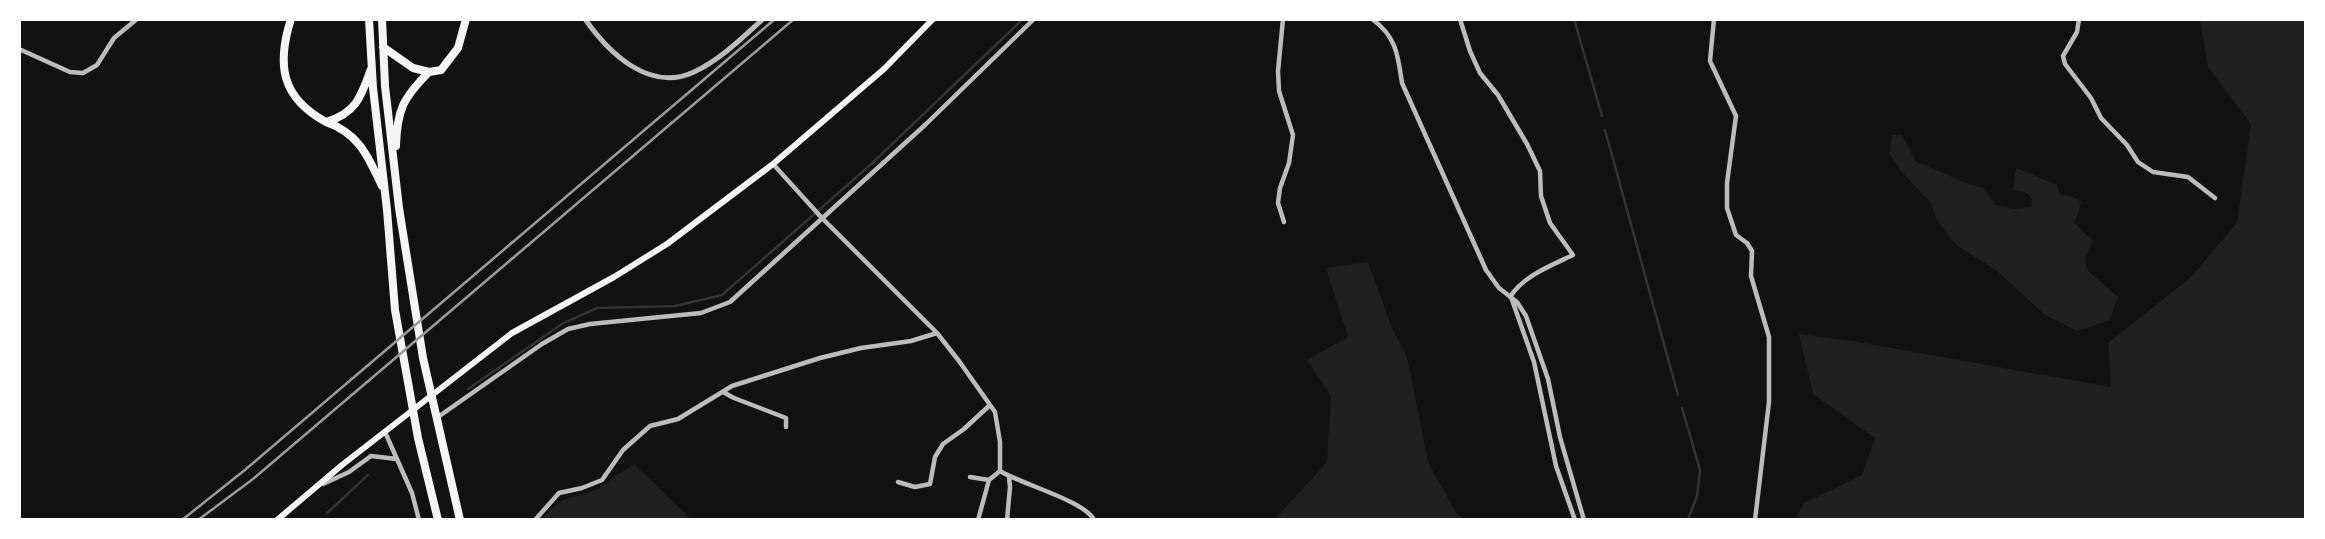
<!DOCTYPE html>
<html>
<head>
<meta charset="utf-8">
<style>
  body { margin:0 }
  #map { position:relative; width:2325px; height:539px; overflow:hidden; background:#111; font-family:"PT Sans",sans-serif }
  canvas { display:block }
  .frame { position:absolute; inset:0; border:21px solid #fff; pointer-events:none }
</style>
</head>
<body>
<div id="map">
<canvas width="2325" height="539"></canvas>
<div class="frame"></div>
</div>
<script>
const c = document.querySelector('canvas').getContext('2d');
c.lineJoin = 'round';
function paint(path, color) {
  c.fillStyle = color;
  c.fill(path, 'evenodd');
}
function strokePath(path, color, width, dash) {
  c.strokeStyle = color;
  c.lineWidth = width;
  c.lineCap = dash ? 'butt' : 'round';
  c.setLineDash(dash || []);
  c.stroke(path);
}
paint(new Path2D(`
  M2200 19H2306V520H1795L1804 503 1862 475 1875 438 1813 394 1799 334 1852 341 2111 387 2108 343 2190 278 2237 223 2251 124 2208 67Z
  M1892 135H1902L1916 162C1940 169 1957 182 1983 188L1995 205 2015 209 2031 207 2032 199 2027 193 2013 190 2016 168 2057 185 2060 194 2070 196 2082 202 2074 222 2087 236 2093 240 2085 260 2088 271 2118 297 2110 320 2077 331 2045 315 1996 270 1959 247 1950 238 1936 218 1931 203 1900 170 1890 154Z
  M1368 262 1392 328 1407 357 1428 462 1456 513 1466 520H1274L1327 462 1331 396 1307 360 1348 337 1326 268Z
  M635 465 692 520H542L549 510 563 500 599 489 616 475Z`), '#202020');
strokePath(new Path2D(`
  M1574 19 1602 116
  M1605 130 1678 395
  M468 389 562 324 597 308 675 306 722 295 868 167 1023 19
  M1682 408 1700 470 1697 496 1688 520
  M327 513 368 475`), '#333', 2.5);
strokePath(new Path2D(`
  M1283 19 1278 71 1279 91 1293 135 1289 163 1280 188 1278 203 1284 222
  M1372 19C1396 36 1398 55 1402 83L1486 270 1499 288 1517 302 1526 316 1548 379 1560 437 1584 520
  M1460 19 1470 51 1480 73 1498 95 1527 144 1540 171 1541 196 1550 223 1573 255C1552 265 1523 276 1510 297
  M1714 19 1710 61 1736 116 1727 183V208L1736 235 1747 243 1752 251 1751 276 1769 337V402L1755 520
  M2079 19 2077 32 2063 56 2065 64 2091 98 2101 118 2127 145 2138 162 2153 172 2188 177 2215 198
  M19 49 70 72 83 73 97 65 114 38 137 19
  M773 164 821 217 937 333 959 361 995 412 1000 442V471L989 480 978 520
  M1511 297 1534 362 1556 466 1575 520
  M723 392 734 398 786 418V427
  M438 417 542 344 568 329 590 324 701 313 730 302 925 125 1034 19
  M385 432 412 493 419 520
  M1000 471C1021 484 1085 501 1094 520
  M970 477 989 480
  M898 482 915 487 930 484 935 457 943 444 964 429 990 405
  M323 484 349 472 371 456 397 459
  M535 520 559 493 582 488 602 480 623 450 650 426 678 419 732 386 820 358 861 348 911 341 937 333
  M1007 520 1010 487 1009 477`), '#bcbcbc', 4.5);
strokePath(new Path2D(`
  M585 19C608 52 649 93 694 72 720 60 742 38 763 19`), '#bcbcbc', 5);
strokePath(new Path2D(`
  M277 520 342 465 512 333 614 277 667 244 773 164 884 69 933 19`), '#f5f5f5', 6);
strokePath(new Path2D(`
  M291 19C276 66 282 98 326 122
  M369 19 373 88 387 210 395 310 418 438 438 520
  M382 19 385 86 399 208 423 358 460 520
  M383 47 413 68 429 72C403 98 397 110 396 146
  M371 69C361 97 356 113 326 122 360 134 368 157 382 186
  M429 72 441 70 458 48 466 19`), '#f5f5f5', 8);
strokePath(new Path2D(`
  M182 520 246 469 775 19
  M198 520 253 479 794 19`), '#9a9a9a', 2.5);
</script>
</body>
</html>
